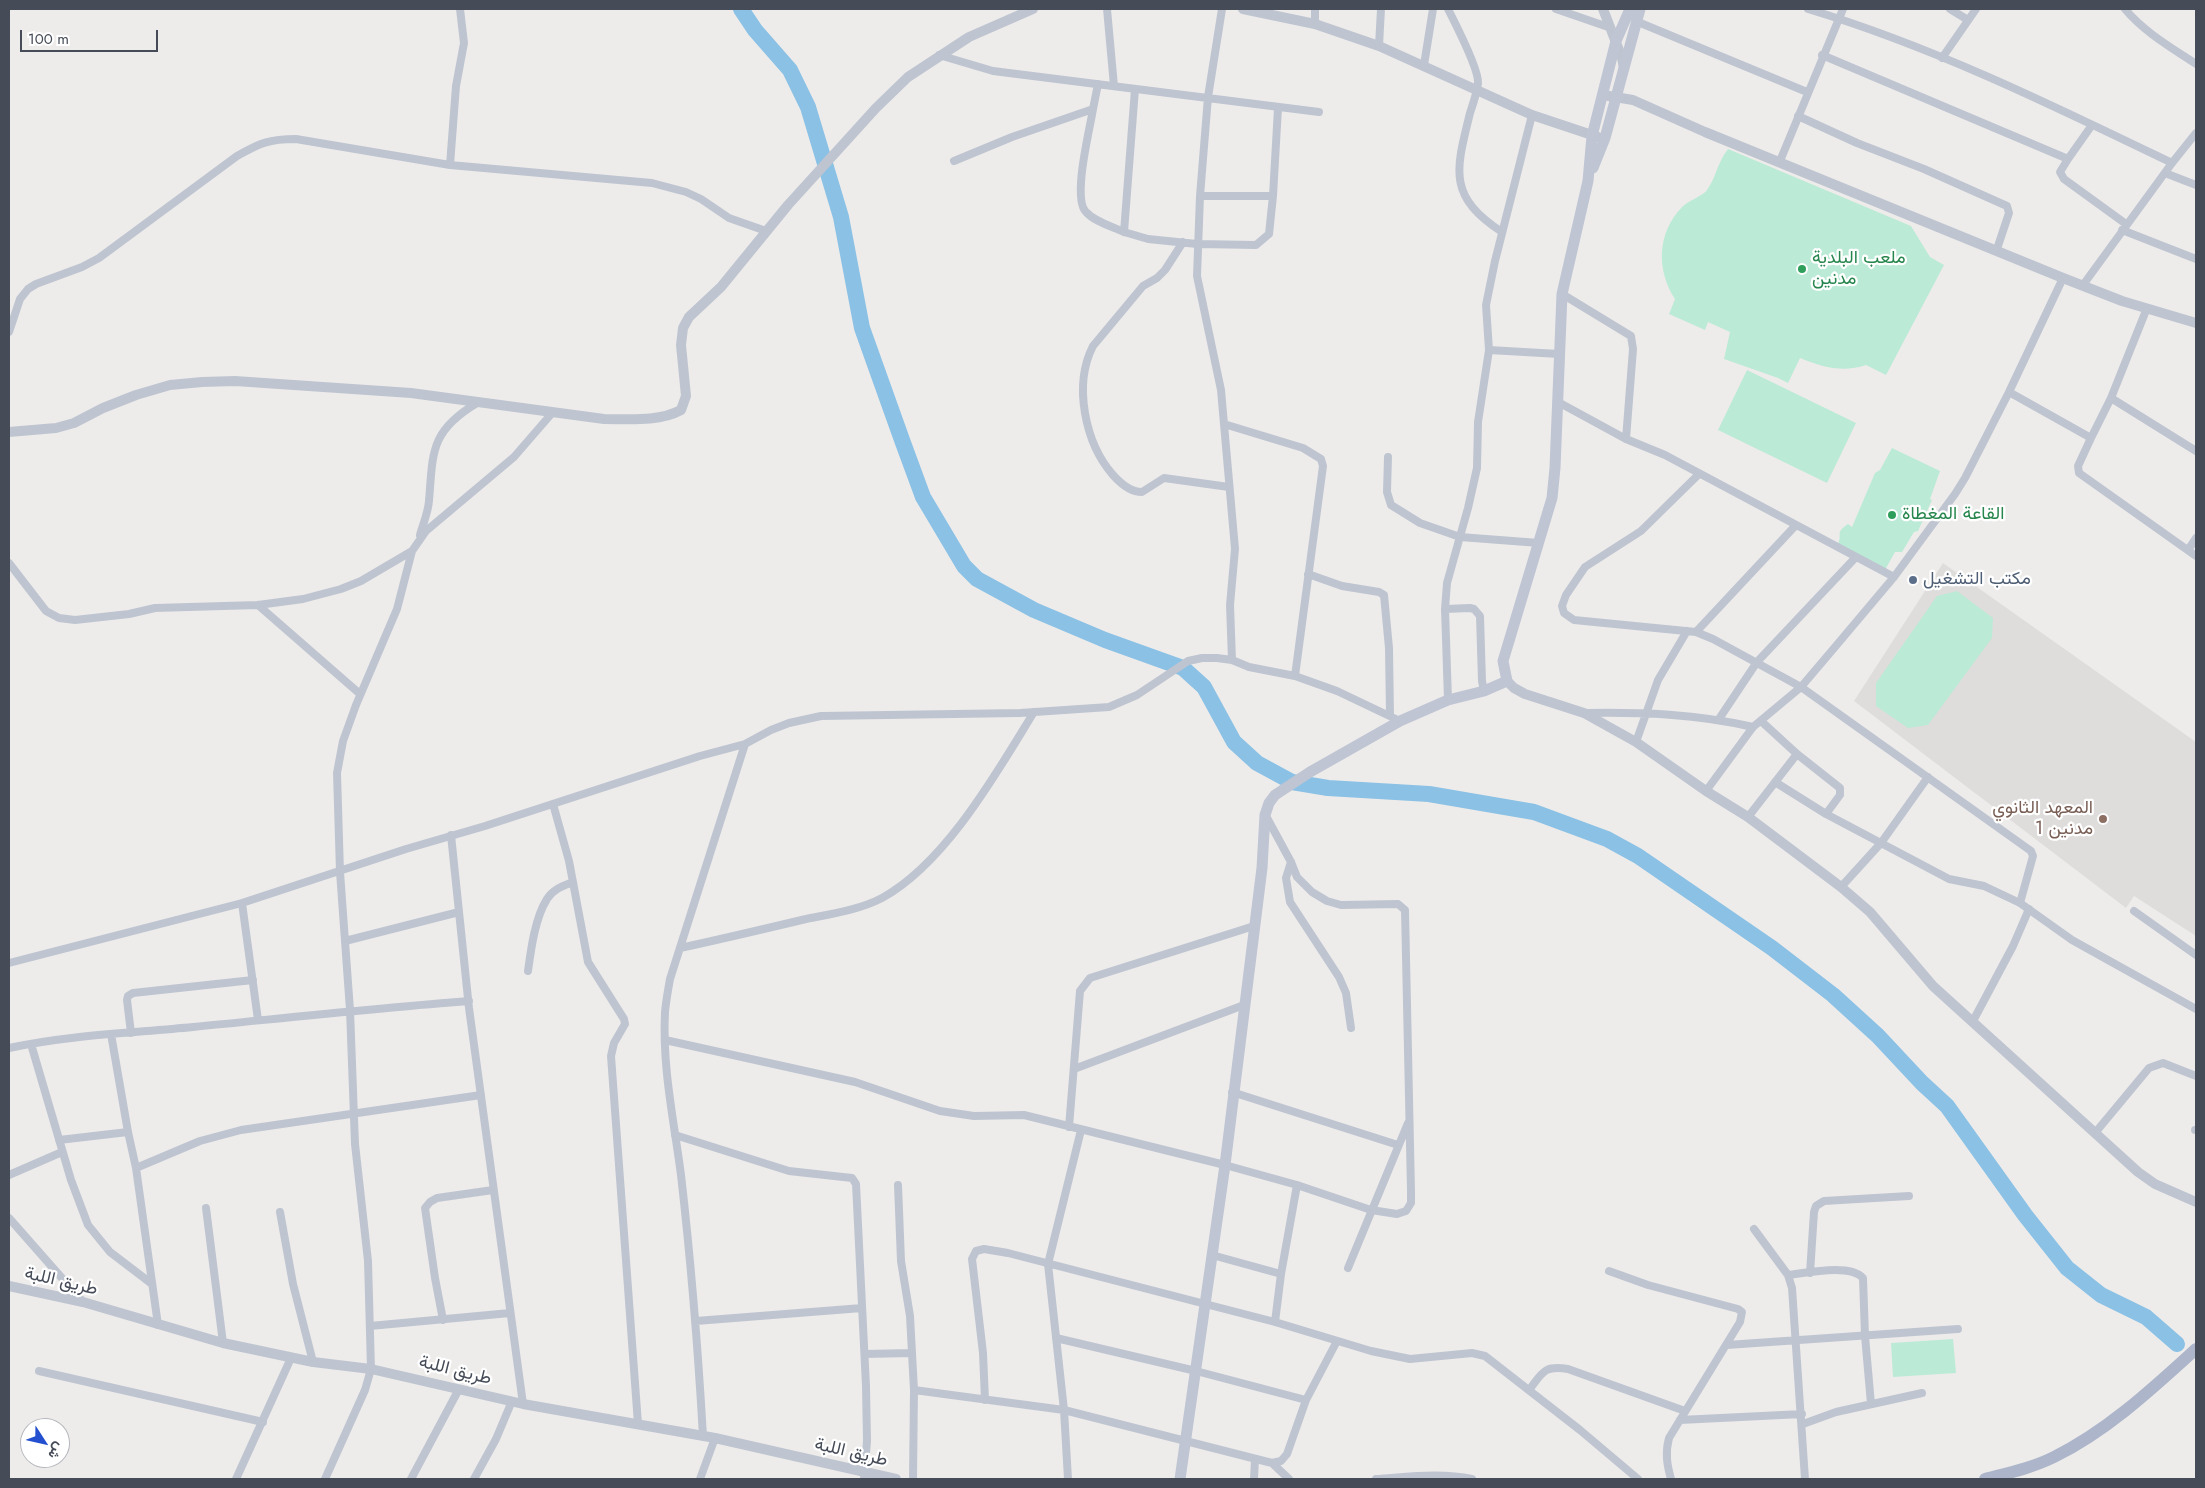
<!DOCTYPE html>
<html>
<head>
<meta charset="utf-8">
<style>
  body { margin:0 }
  #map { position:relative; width:2205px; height:1488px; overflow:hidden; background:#eeeceb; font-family:Jost,Vazirmatn,sans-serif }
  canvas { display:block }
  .frame { position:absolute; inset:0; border:10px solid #454b57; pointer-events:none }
  .north { position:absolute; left:20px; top:1418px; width:50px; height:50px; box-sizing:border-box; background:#fff; border:1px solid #b5b7bc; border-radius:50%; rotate:125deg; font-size:14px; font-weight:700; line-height:20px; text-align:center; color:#454b57 }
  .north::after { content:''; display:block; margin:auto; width:18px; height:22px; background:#244fcf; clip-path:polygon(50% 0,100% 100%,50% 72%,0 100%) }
  .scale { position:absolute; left:20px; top:30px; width:138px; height:22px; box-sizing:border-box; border:2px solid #454b57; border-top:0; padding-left:6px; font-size:15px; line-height:18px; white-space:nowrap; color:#454b57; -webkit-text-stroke:4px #fff; paint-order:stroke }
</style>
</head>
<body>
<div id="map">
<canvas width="2205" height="1488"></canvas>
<div class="frame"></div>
<div class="north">ش</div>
<div class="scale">100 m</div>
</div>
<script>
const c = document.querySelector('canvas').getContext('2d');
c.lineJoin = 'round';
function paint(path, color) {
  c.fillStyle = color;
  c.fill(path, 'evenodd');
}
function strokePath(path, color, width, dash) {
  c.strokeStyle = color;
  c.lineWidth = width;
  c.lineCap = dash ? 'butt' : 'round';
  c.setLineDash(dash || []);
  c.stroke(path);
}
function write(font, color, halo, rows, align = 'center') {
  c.font = font + ' Jost,Vazirmatn,sans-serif';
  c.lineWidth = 4.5;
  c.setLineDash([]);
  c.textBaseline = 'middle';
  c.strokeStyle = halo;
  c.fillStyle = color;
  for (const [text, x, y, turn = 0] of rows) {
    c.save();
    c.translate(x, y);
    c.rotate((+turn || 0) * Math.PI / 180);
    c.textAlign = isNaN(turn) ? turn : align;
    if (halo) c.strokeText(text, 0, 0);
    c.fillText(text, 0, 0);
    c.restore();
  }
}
paint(new Path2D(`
  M1943 563 2196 742V936L2134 896 2126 908 1854 701Z`), '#dfdddc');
paint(new Path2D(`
  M1728 149 1911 226 1930 257 1944 265 1886 375 1866 365C1843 373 1822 367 1800 358L1788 383 1778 378 1724 359 1730 332 1708 322 1705 330 1669 314 1675 299C1656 270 1657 233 1682 207 1688 201 1704 195 1707 190 1716 178 1717 163 1728 149Z
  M1747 370 1856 423 1827 483 1718 430Z
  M1892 448 1940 471 1930 499 1932 500 1918 531 1914 532 1902 552H1895L1885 570 1838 544C1843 533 1834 534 1848 524L1852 527 1875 473 1880 470Z
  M1957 591 1993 618 1992 638 1928 725 1908 728 1876 706V683L1937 596Z
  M1953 1339 1956 1373 1893 1377 1891 1343Z`), '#bbead6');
strokePath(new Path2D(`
  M741 9 755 30 790 70 808 107 841 217 862 328 902 440 923 497 964 566 977 579 1034 610 1105 640 1183 668 1204 687 1234 742 1257 763 1292 782 1328 788 1429 794 1534 812 1607 839 1638 856 1772 948 1833 995 1878 1036 1922 1083 1947 1106 2025 1215 2067 1268 2101 1295 2146 1317 2177 1344`), '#8ac1e5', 16);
strokePath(new Path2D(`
  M1107 9 1114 86
  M1222 9 1208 97 1200 196 1197 276 1221 390 1235 549 1230 605 1232 660
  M1315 9V24
  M1448 9C1455 23 1479 69 1478 83 1477 93 1473 104 1470 113 1456 170 1447 196 1502 232
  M1556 9 1611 28
  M1808 9C1934 47 2054 106 2172 163
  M1950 9 1968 20
  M2125 9C2144 32 2172 48 2196 64
  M1638 22 1807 92
  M1379 46 1381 9
  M939 55 993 71 1319 112
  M1822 55 2068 159 2092 125
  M1942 58 1976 9
  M1424 65 1433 9
  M1135 89 1124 232 1148 239 1197 244 1256 245 1269 234 1273 196H1200
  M1093 109C1090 129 1072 198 1086 212 1095 222 1111 226 1124 232
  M1798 116 1857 143 1924 169 2007 206 2009 213 1997 249
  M2068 159 2060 172 2064 179 2126 224
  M954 161 1012 137 1093 109 1098 84
  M1780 161 1843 9
  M450 165 456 86 464 43 460 9
  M2165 173 2196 185
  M1273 196 1278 108
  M2122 230 2196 259
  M1183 242 1165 270 1157 278 1143 286 1093 346C1073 385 1085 443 1113 475 1121 484 1130 492 1142 492L1164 478 1229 487
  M2083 285 2172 163 2196 133
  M1562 294 1631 336 1633 349 1626 439
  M2147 308 2111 398 2196 451
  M9 332 20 299 28 289 36 284 82 267 99 258 237 156C260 143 269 139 296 139L450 165 652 183 686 192 701 199 729 218 766 231
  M1489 350 1559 354
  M2009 392 2091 438 2111 398
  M1558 402 1626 439 1665 455 1894 577
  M1224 424 1303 448 1321 459 1323 466 1295 676
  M2091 438 2078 466 2079 473 2196 556
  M1388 457 1387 492 1391 505 1420 523 1460 537 1539 543
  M1699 474 1641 531 1585 567 1566 595 1562 606 1564 613 1574 620 1696 632 1713 639 1801 687 2031 851 2033 856 2020 903
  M420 535C423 524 428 513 429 501 433 452 430 431 477 403
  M2188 550 2196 538
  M9 563 46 611 59 618 75 620 129 614 155 608 258 605 303 599 341 589 361 581 412 551
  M1308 574 1342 586 1379 592 1384 595 1389 648 1390 716
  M258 605 360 694
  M1445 609 1470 608 1474 609 1480 616 1482 681 1484 691
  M1696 632 1796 525
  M1448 700 1445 609 1447 583 1468 508 1477 468 1478 422 1489 350 1486 305 1495 261 1532 115
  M1584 713C1642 712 1697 714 1753 727
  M1719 719 1757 662 1856 557
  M1761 721 1797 754 1840 788V795L1826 814
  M1636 742 1658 680 1687 631
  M1775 782 1826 814 1949 879 1984 886 2020 903 2072 940 2196 1009
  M1706 791 1753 727 1801 687 1835 647 1894 577 1955 494 1965 478 2009 392 2063 278
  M553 804 569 861 588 962 624 1019 625 1024 614 1043 611 1056 638 1424
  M1748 817 1797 754
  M451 835 469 1008 523 1404
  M1291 862 1286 878 1290 902 1339 977 1346 993 1351 1028
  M1841 887 1881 843 1928 777
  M242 903 258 1020
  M2134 911 2196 955
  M345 941 459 912
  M680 948C722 939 764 929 806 919 831 914 859 910 882 898 946 863 997 772 1034 712
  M9 963 242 903 406 849 485 826 700 756 745 744 771 730 789 723 821 716 1020 713 1109 707 1137 695 1188 661 1202 658H1217L1232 660 1249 667 1295 676 1337 691 1400 721
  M528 971C531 949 535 918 547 899 553 889 563 886 573 882
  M1973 1021 2013 946 2029 909
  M131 1033 127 1000 128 996 133 993 253 980
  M111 1034 128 1132
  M665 1040 855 1082 940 1111 974 1116 1024 1115 1225 1165 1297 1185 1371 1210 1397 1214 1406 1211 1411 1203V1191L1405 910 1398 904 1341 905 1327 901 1312 892 1297 877 1291 862 1266 816
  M31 1044 71 1180 88 1225 110 1252 152 1284
  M9 1048C69 1035 132 1033 193 1027 285 1018 377 1008 469 1001
  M1074 1069 1244 1005
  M1232 1092 1398 1145
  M1069 1127 1080 991 1090 978 1254 926
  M2195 1130H2196
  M2095 1133 2149 1068 2163 1063 2196 1076
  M675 1135 789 1171 852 1178 856 1184 866 1386 867 1441 864 1479
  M59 1140 128 1132 136 1168
  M9 1175 62 1152
  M898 1185 901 1261 910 1316 914 1390 913 1479
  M206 1208 223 1343
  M280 1212 293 1284 313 1362
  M9 1218 83 1302
  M1754 1229 1788 1275 1792 1288 1805 1479
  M1212 1255 1281 1274
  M1348 1268 1408 1123
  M1609 1271 1648 1285 1738 1309 1742 1312 1740 1322 1669 1438C1665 1453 1667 1465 1671 1479
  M1810 1273 1814 1212 1816 1206 1824 1201 1909 1196
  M1788 1275C1806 1273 1850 1263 1863 1278L1865 1336 1871 1404
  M443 1320 435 1278 425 1208 430 1202 437 1198 493 1190
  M696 1321 862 1308
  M1275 1322 1281 1274 1297 1185
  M158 1325 136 1168 200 1141 241 1130 481 1095
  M370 1326 510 1313
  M1727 1345 1958 1329
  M865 1354 912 1353
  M39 1371 263 1422
  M914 1390 1064 1410 1272 1463 1281 1461 1287 1454 1306 1400 1196 1371 1056 1338
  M1529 1390C1543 1372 1544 1365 1568 1369L1685 1411
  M985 1400 983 1353 972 1259 976 1251 984 1249 1008 1253 1275 1322 1371 1351 1410 1359 1472 1353 1485 1356 1580 1430 1638 1479
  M1306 1400 1337 1341
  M1680 1420 1802 1414
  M1803 1424 1836 1412 1922 1393
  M703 1436C698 1349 691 1262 681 1175 674 1121 662 1067 665 1012 666 1001 668 990 670 979L745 744
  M1272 1463 1289 1479
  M236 1479 291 1358
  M325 1479 365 1390 371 1369 368 1261 355 1144 350 1010 340 872 337 773 343 741 356 705 397 609 412 551 426 531 514 457 553 412
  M411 1479 459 1389
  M474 1479 496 1439 512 1401
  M700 1479 715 1438
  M1068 1479 1064 1410 1048 1264 1081 1130
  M1254 1479 1255 1459
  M1376 1479C1407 1477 1441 1472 1472 1479`), '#bfc5d0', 8);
strokePath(new Path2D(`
  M1243 9 1315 24 1379 46 1532 115 1598 137
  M1603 9 1622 58 1624 68
  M1603 95 1633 100 1705 132 2063 278 2122 301 2196 323
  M9 432 56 428 74 423 103 408 136 395 170 385 202 382 235 381 411 393 604 419C629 419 659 422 681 410L686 396 681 345 683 328 689 317 721 287 788 205 876 108 908 77 969 37 1033 9
  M1507 681 1514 688 1525 694 1584 713 1636 742 1706 791 1748 817 1841 887 1870 912 1933 986 2138 1172 2155 1184 2196 1202
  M9 1286 83 1302 223 1343 313 1362 371 1369 523 1404 715 1438 896 1479`), '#bfc5d0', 10);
strokePath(new Path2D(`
  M1593 168 1605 138 1640 9
  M1180 1479 1225 1165 1262 868 1265 815 1269 803 1275 795 1310 772 1400 721 1448 700 1484 691 1507 681 1503 661 1552 498 1555 468 1562 294 1588 181 1592 136 1616 41 1630 9`), '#bfc5d3', 11);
strokePath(new Path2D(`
  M1985 1479C2008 1473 2032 1468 2054 1457 2107 1431 2152 1389 2196 1349`), '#acb5c9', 12);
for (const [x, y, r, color] of [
  [1802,269,5,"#2e9e5b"],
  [1892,515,5,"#2e9e5b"],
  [1913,580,5,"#5c6f8a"],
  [2103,819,5,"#8d6e63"]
]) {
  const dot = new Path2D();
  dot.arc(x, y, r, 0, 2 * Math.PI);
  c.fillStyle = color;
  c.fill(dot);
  strokePath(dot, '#fff', 2);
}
write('18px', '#27864d', '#fff', [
  ["ملعب البلدية",1812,259],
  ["مدنين",1812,280],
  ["القاعة المغطاة",1902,515]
], 'left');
write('18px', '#4e5e75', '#fff', [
  ["مكتب التشغيل",1923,580]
], 'left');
write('18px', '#785e54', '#fff', [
  ["المعهد الثانوي",2093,809],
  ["مدنين 1",2093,830]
], 'right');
write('18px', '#454b57', '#fff', [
  ["طريق اللبة",61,1282,13],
  ["طريق اللبة",455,1371,14],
  ["طريق اللبة",851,1453,13]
]);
</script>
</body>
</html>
